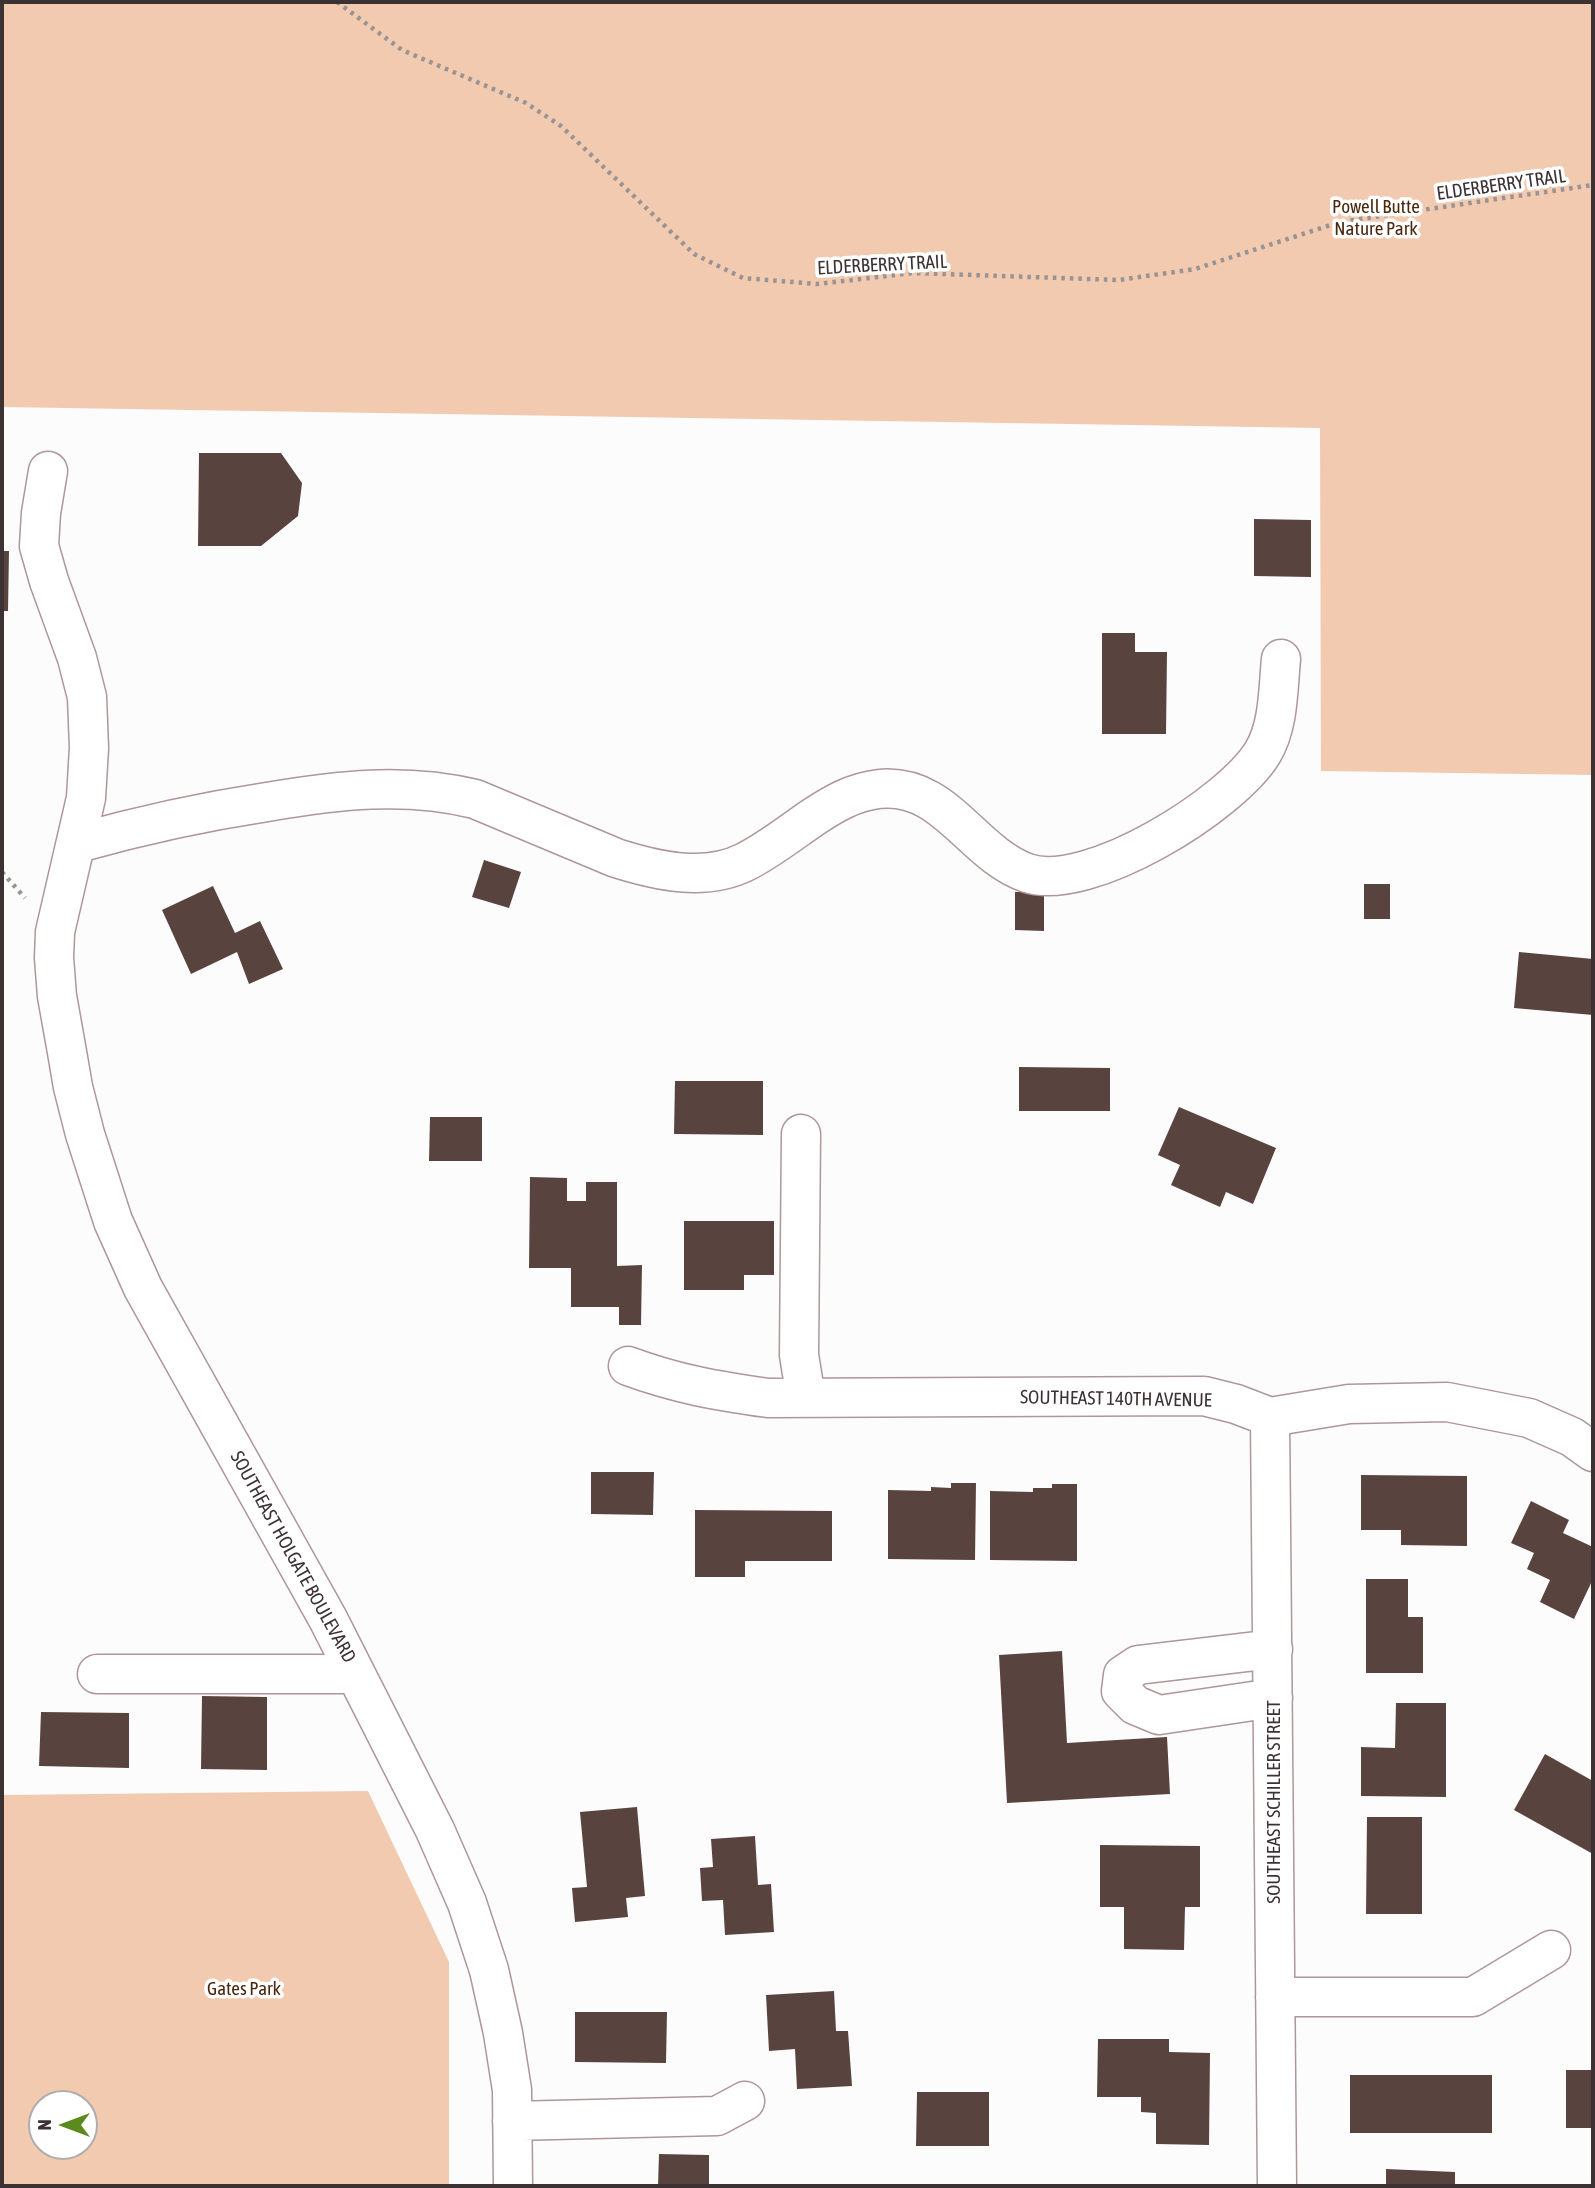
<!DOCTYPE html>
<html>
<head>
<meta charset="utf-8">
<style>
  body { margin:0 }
  #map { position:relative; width:1595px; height:2188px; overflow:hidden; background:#fcfcfc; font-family:"Asap Condensed",sans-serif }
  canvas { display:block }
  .frame { position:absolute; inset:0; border:4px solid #3c3133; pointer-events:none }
  .north { position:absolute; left:28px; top:2090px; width:70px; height:70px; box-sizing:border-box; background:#fff; border:2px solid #b1adad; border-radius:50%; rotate:270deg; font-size:19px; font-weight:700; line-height:28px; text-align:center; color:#3c3133 }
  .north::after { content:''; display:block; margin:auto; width:24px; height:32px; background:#5b8a1e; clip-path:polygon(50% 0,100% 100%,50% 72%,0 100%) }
</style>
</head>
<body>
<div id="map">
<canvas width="1595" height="2188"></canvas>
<div class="frame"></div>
<div class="north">N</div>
</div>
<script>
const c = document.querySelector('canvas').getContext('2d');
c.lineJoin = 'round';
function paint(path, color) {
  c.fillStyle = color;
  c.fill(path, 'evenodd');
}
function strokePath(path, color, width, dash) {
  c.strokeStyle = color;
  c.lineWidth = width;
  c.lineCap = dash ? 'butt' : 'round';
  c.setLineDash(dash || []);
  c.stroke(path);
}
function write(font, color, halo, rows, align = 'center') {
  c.font = font + ' "Asap Condensed",sans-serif';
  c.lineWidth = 7;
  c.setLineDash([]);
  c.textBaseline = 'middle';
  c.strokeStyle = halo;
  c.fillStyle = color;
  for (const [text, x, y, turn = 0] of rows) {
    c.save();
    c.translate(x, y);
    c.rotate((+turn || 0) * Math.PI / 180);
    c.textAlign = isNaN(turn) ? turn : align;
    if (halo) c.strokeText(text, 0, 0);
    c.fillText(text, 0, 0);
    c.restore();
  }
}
paint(new Path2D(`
  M2 2H1593V775L1321 771 1320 428 2 407Z
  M368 1791 449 1962V2186H2V1795ZM42 2104H84V2146H42Z`), '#f1cab0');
paint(new Path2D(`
  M199 453H281L302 483 298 516 261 546H198Z
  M1254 519 1311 520V577L1254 576Z
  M2 551H9L8 611H2Z
  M1102 633H1135V652H1167L1166 734H1102Z
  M484 860 521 872 509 908 472 897Z
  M1364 884H1390V919H1364Z
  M213 886 235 933 260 921 283 969 249 984 237 952 191 974 162 910Z
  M1015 892H1044V931L1015 930Z
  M1519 952 1593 959V1015L1514 1008Z
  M1019 1067 1110 1068V1111H1019Z
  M675 1081H763V1135L674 1134Z
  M1179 1107 1276 1148 1253 1204 1226 1192 1220 1207 1171 1185 1180 1165 1158 1155Z
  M430 1117H482V1161H429Z
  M530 1177 567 1178V1201H586V1182H617V1266L642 1265 641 1325H619V1307H571V1268H529Z
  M684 1221H774V1275H744V1290H684Z
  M591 1472H654L653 1515 591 1514Z
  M1361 1475 1467 1476V1546L1401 1545V1530H1361Z
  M951 1483H976L975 1560 888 1559V1490L931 1491V1487L951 1488Z
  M1052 1484H1077V1561L990 1560V1491L1033 1492V1488H1052Z
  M1531 1501 1569 1520 1563 1533 1593 1547V1579L1574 1619 1540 1602 1550 1580 1527 1569 1534 1553 1511 1543Z
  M695 1510 832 1511V1561H745V1577H695Z
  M1366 1579H1408V1617H1423V1673H1366Z
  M1062 1651 1067 1743 1167 1737 1170 1794 1007 1803 999 1655Z
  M202 1696 267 1697V1770L201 1769Z
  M1396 1703H1446V1797L1361 1796V1747L1395 1748Z
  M41 1712 129 1713V1768L39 1766Z
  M1545 1754 1593 1781V1854L1514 1810Z
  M637 1807 645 1896 626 1898 628 1917 575 1922 572 1888 587 1887 580 1812Z
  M1367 1817H1422V1914H1366Z
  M755 1836 758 1885 771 1884 774 1932 725 1935 723 1900 702 1901 700 1868 713 1867 711 1839Z
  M1100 1845 1200 1846V1907H1185L1184 1950 1124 1949V1907H1100Z
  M834 1991 836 2031H848L852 2086 797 2089 795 2049 769 2051 766 1995Z
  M575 2012H667L666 2063 575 2062Z
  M1098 2039H1169V2052L1210 2053 1209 2145 1156 2144V2113L1141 2112V2097H1097Z
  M1566 2070H1593V2128H1566Z
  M1350 2075H1492V2133H1350Z
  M917 2092H989V2146H916Z
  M659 2154 709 2155V2186H658Z
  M1386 2169 1455 2172V2186H1386Z`), '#59433f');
const minor = new Path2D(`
  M48 471 41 513 39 546 49 581 77 658 87 697 89 748 86 798 55 932 54 958 57 996 67 1052 73 1087 85 1134 113 1221 143 1288 328 1619 435 1830 467 1903 489 1970 503 2033 512 2090 513 2186
  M78 843C142 825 201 812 267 802 337 790 405 782 475 799L616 858C657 871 705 882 745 862 769 850 790 833 812 818 833 804 853 792 879 789 945 782 971 853 1027 873 1088 894 1232 804 1263 752 1279 725 1278 689 1281 659
  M801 1134 799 1355 806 1398
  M628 1366C677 1384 717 1391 768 1398L1204 1396 1236 1404 1270 1417 1349 1404 1447 1402 1529 1418 1572 1437 1593 1452
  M1270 1417 1277 2186
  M1273 1649 1138 1665 1123 1675 1121 1691 1135 1705 1159 1715 1273 1698
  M97 1674H356
  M1275 1997H1473L1551 1950
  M512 2121 717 2116 745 2101`);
strokePath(minor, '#af969a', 41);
strokePath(new Path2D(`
  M337 2 402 50 526 103 561 126 694 254 743 278 817 284 913 273 1119 280 1195 269 1340 222 1593 185
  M2 872 25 898`), '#999394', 4.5, [3.5, 5]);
strokePath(minor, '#fff', 38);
write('19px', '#3c3133', '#fff', [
  ["ELDERBERRY TRAIL",1501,185,-8],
  ["ELDERBERRY TRAIL",882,265,-3],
  ["SOUTHEAST 140TH AVENUE",1116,1399,1],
  ["SOUTHEAST HOLGATE BOULEVARD",293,1557,61],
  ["SOUTHEAST SCHILLER STREET",1274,1802,-90]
]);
write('19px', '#49280e', '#fff', [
  ["Powell Butte",1376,207],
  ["Nature Park",1376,229],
  ["Gates Park",244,1989]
]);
</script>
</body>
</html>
